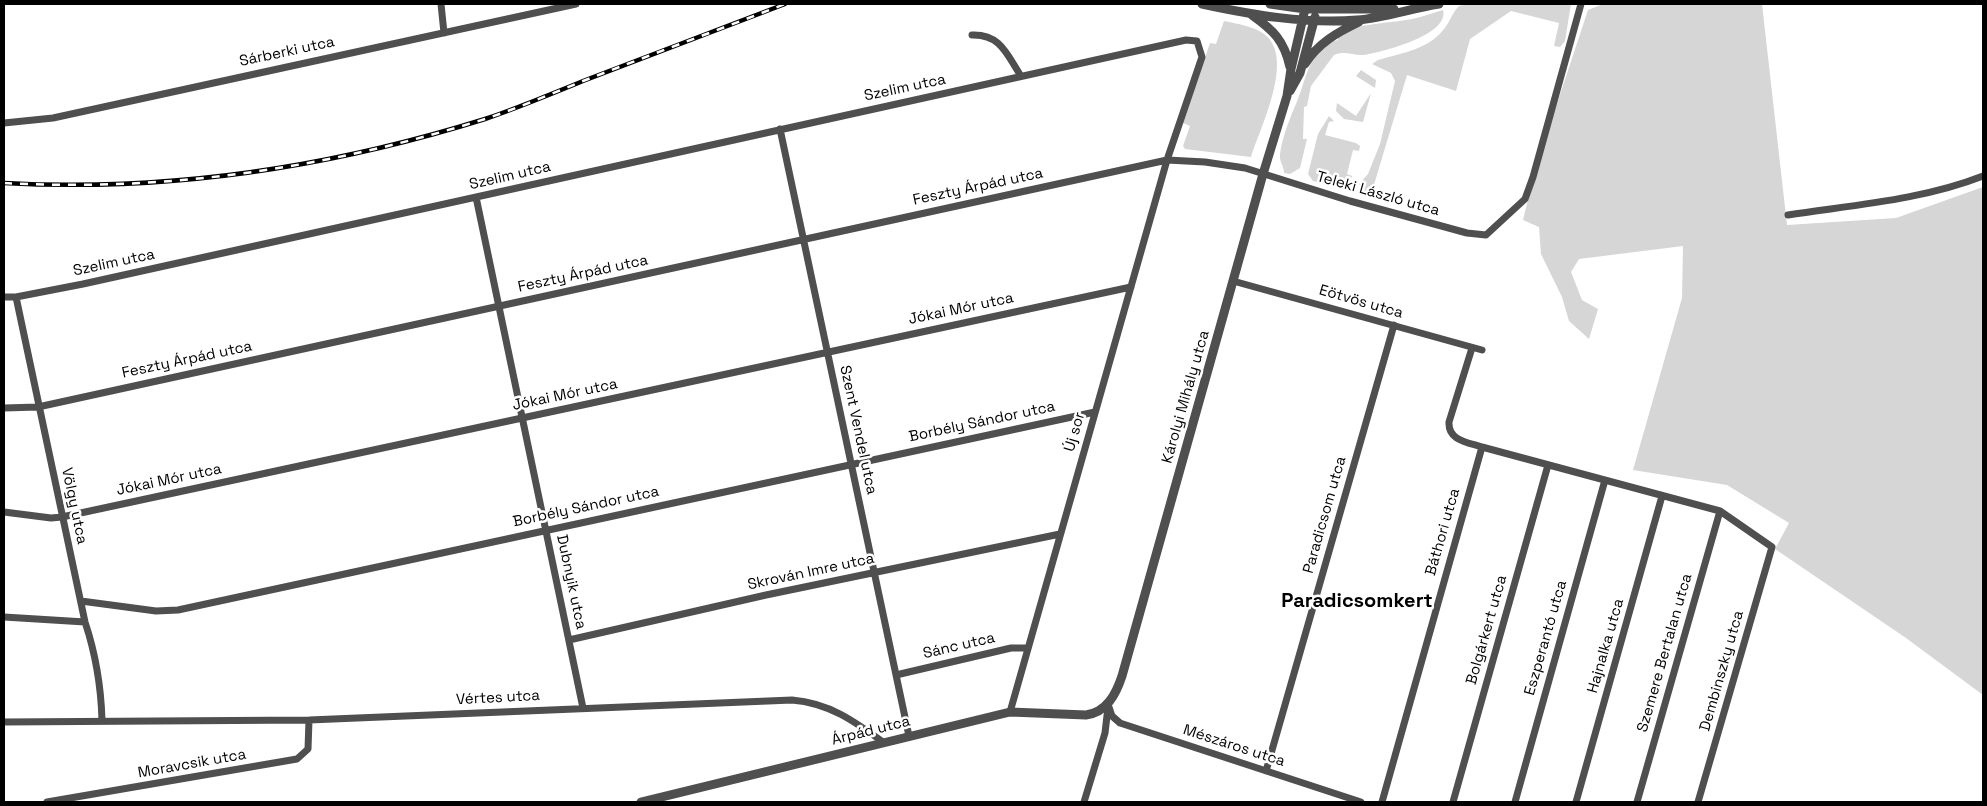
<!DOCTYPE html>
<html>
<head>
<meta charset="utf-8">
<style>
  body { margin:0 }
  #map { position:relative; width:1987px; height:806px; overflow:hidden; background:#fff; font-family:"Space Grotesk",sans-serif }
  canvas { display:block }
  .frame { position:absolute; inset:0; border:5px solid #000; pointer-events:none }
</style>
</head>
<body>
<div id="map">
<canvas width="1987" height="806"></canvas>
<div class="frame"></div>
</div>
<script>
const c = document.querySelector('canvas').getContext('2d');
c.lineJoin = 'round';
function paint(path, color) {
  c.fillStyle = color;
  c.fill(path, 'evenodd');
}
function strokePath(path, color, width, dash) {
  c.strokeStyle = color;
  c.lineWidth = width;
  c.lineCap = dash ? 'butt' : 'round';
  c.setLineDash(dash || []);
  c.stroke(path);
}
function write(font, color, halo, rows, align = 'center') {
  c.font = font + ' "Space Grotesk",sans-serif';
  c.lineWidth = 5;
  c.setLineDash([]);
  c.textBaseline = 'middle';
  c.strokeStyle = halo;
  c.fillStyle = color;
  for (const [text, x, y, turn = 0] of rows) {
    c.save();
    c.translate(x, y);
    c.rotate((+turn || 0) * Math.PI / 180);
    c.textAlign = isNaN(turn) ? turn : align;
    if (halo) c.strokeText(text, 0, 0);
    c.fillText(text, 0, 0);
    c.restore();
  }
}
paint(new Path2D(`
  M1469 4H1571L1565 41 1560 47 1554 46 1559 23 1511 11 1470 39 1456 91 1407 75 1370 198C1363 195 1359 192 1359 184L1368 174 1380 144 1395 81 1391 73 1372 64 1378 60C1402 53 1429 49 1444 29 1450 22 1452 13 1459 6Z
  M1603 4H1762L1787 225 1896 218 1983 187V695L1906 638 1775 549 1789 523 1727 485 1633 470 1682 298 1683 246 1579 259 1571 272 1582 300 1598 309 1589 339 1569 321 1562 297 1541 254 1539 227 1523 220 1536 167 1588 10Z
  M1443 10C1450 35 1382 52 1364 55 1353 56 1345 50 1334 55L1311 86 1307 106 1304 107 1303 139H1307L1300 168 1290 174 1284 173C1284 166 1279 161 1280 155 1282 136 1291 116 1298 99 1306 79 1311 45 1338 40V35C1362 22 1387 24 1412 19 1422 17 1432 13 1443 10Z
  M1224 21C1238 24 1253 26 1264 34 1296 57 1260 128 1251 157L1185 149 1183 146 1190 126 1183 123 1210 43 1216 44Z
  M1361 70 1376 80 1375 88 1356 76Z
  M1371 93 1363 122 1344 119 1336 111 1337 103 1356 116Z
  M1329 116 1334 121 1329 122 1325 135 1356 143 1360 146 1359 151 1353 150 1347 174 1352 176 1349 185 1342 188 1313 181 1308 174 1318 134Z`), '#d6d6d6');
strokePath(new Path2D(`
  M441 4 444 33
  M972 35C1001 34 1007 55 1021 76
  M4 123 53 118 576 4
  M780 129 909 736
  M476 197 583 708
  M1788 215C1853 205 1922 200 1983 176
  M1233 281 1482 350
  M4 297H16L83 284 1186 40 1197 41 1202 57 1167 160 1010 712
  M16 297 85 622C96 655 101 686 102 720
  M1472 348 1449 422C1448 440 1466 442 1482 447L1720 511 1772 547 1698 802
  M4 408 38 407 1167 160 1205 162 1245 168 1350 201 1467 233 1486 235 1525 199 1533 177 1581 4
  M4 512 51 518 62 517 1131 287
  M81 601 156 611 178 610 1095 412
  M4 617 85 622
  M569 640 766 595 1060 534
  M896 675 1011 648H1028
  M1108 704 1112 716 1120 723 1361 802
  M4 722 309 720 792 700C829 703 854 721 883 742
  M1266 771 1394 325
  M47 802 297 759 308 749 309 720
  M1084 802 1105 733 1108 707
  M1382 802 1482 447
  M1453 802 1548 465
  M1515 802 1605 480
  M1576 802 1662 496
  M1637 802 1720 511`), '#4f4f4f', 7);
strokePath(new Path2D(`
  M1202 4C1253 15 1305 24 1357 20 1384 18 1412 8 1439 4
  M1270 4 1305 9H1394
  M1252 15C1273 30 1284 40 1290 67
  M1305 64C1318 43 1338 32 1359 22
  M1290 91 1300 73 1315 17
  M641 802 1010 712 1086 715C1107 712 1116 694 1122 676L1263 174 1287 96 1291 69 1305 9`), '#4f4f4f', 9);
const rail = new Path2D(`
  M4 183C168 192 328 168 485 119 518 108 551 94 583 81 650 55 718 30 785 4`);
strokePath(rail, '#000', 4.5);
strokePath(rail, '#fff', 2.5, [8]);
write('15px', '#000', '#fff', [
  ["Sárberki utca",287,52,-12],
  ["Szelim utca",905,88,-12],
  ["Szelim utca",510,176,-13],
  ["Feszty Árpád utca",978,187,-12],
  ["Teleki László utca",1378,194,16],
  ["Szelim utca",114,263,-12],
  ["Feszty Árpád utca",583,274,-12],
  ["Eötvös utca",1361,302,16],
  ["Jókai Mór utca",961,309,-12],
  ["Feszty Árpád utca",187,360,-12],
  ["Jókai Mór utca",565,395,-12],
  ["Károlyi Mihály utca",1186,397,-74],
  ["Borbély Sándor utca",982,422,-12],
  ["Szent Vendel utca",858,430,78],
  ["Új sor",1075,432,-74],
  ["Jókai Mór utca",169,480,-12],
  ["Völgy utca",74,506,78],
  ["Borbély Sándor utca",586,507,-12],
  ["Paradicsom utca",1325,515,-74],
  ["Báthori utca",1443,532,-74],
  ["Skrován Imre utca",811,572,-12],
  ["Dubnyik utca",571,582,78],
  ["Bolgárkert utca",1487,630,-74],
  ["Eszperantó utca",1546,638,-74],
  ["Sánc utca",959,646,-13],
  ["Hajnalka utca",1606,646,-74],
  ["Szemere Bertalan utca",1665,653,-74],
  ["Dembinszky utca",1722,671,-74],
  ["Vértes utca",498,698,-3],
  ["Árpád utca",871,731,-14],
  ["Mészáros utca",1234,746,18],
  ["Moravcsik utca",192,764,-10]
]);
write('bold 20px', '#000', '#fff', [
  ["Paradicsomkert",1357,602]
]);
</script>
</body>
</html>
